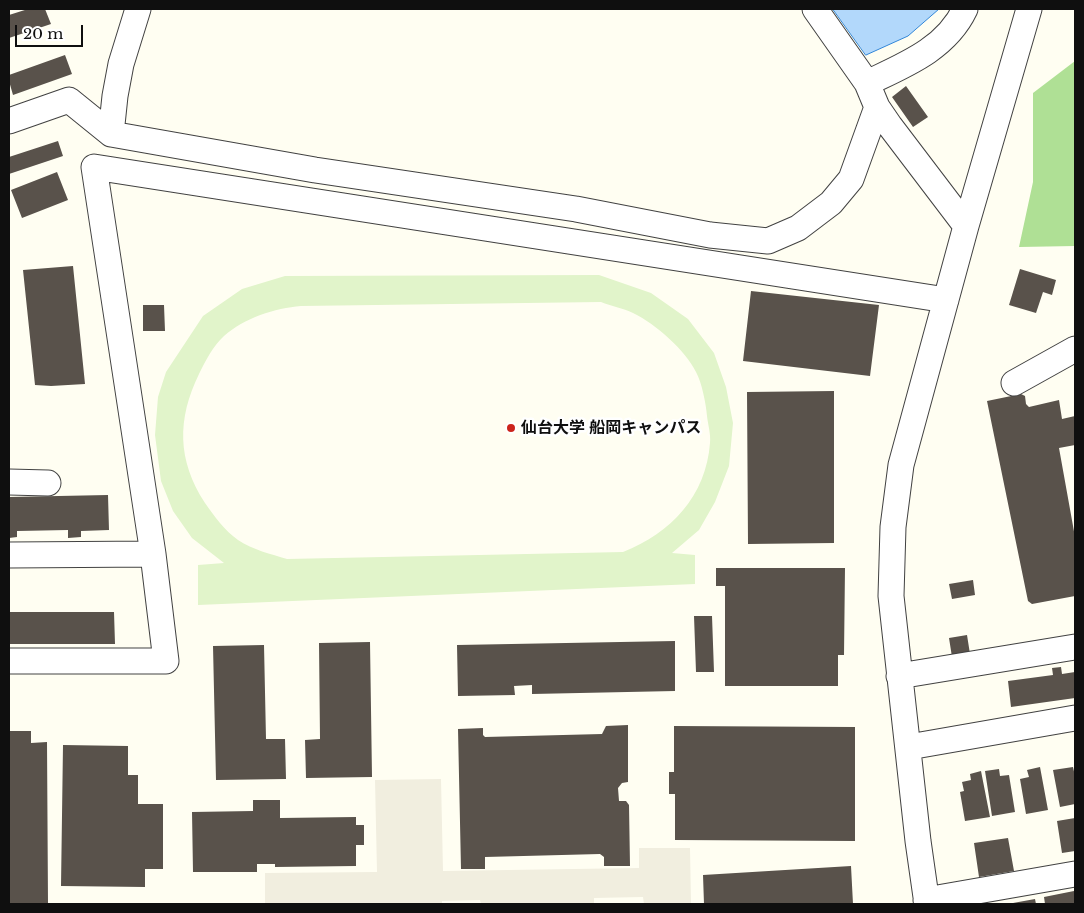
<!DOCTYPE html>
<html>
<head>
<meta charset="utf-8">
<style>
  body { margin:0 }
  #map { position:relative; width:1084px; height:913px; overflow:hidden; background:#fffef2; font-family:"Libre Baskerville",serif }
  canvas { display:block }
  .frame { position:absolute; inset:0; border:10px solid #0f0f0f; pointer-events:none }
  .scale { position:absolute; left:15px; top:25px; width:68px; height:22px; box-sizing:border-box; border:2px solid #0f0f0f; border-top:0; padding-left:6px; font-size:15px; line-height:18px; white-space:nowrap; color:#0f0f0f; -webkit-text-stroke:4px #fff; paint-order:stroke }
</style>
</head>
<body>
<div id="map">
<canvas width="1084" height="913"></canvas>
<div class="frame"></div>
<div class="scale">20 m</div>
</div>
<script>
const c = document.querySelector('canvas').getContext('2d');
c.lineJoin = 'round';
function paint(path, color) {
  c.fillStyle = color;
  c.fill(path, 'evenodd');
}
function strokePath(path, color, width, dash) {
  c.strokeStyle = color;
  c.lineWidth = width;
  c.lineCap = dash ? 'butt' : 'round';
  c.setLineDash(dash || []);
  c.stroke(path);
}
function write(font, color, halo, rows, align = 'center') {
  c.font = font + ' "Libre Baskerville","Noto Sans JP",serif';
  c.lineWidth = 5;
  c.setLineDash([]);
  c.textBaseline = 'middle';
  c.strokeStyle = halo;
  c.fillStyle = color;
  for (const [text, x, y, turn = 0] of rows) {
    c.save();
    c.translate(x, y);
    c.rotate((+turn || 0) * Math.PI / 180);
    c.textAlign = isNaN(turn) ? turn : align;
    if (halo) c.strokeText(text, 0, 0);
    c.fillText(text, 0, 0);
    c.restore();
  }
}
paint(new Path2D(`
  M1075 61V246L1019 247 1033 182V93Z`), '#afe095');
paint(new Path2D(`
  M599 275 651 293 688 319 714 353 726 387 733 423 729 466 715 502 699 530 672 553 695 555V584L198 605V565L224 563 192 538 173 511 161 481 155 435 158 397 166 372 203 316 242 289 285 276ZM601 302C611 306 623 308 633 313 656 324 685 350 696 372 702 383 706 404 707 416 708 425 711 434 710 443 706 496 671 533 623 552L287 559C271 554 253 550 238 540 224 530 215 517 205 503 177 460 177 419 199 374 206 360 213 346 224 336 244 318 275 308 301 306Z`), '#e1f4ca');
paint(new Path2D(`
  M441 779 443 871 639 868V848H690L691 904H644L643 897 594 898V904H481L480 900 442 901V904H265V873L377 872 375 780Z`), '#f1eedf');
const water = new Path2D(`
  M833 9H939L908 36 866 55Z`);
paint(water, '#b2d8fb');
strokePath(water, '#3286d8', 1);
paint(new Path2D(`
  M28 9H45L51 24 9 38V15Z
  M65 55 72 74 13 95 9 81V75Z
  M906 86 928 117 913 127 892 97Z
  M58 141 63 156 9 174V157Z
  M57 172 68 200 22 218 11 190Z
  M73 266 85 384 51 386 35 385 23 270Z
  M1020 269 1056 280 1052 295 1043 292 1036 313 1009 305Z
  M751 291 879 305 870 376 743 361Z
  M143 305H164L165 331H143Z
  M834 391V543L748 544 747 392Z
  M1021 394 1025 396 1026 404 1029 407 1059 400 1062 419 1075 416V445L1059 448 1075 537V596L1032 604 1028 601 987 401Z
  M108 495 109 530 81 531V537L68 538V530L17 531V537L9 538V497Z
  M716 568H845L844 655H838V686H725V586H716Z
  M973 580 975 595 952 599 949 584Z
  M9 612H114L115 644H9Z
  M694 616H712L714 672H696Z
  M967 635 970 654 952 657 949 638Z
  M675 641V691L532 694V685L514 686 515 695 458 696 457 645Z
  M370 642 372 777 306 778 305 740 320 739 319 643Z
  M264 645 266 739H285L286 779 216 780 213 646Z
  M1061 667 1062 674 1075 672V698L1011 707 1008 681 1053 675 1052 668Z
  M628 725V782L622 783 618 788 619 801H626L629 805 630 866H604V857L600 854 485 857V869H461L458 729 483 728V735L485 737 602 734 606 726Z
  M674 726 855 727V841L675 840V794H669V772H674Z
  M9 731H31V743L47 742 48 904H9Z
  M63 745 128 746V775H138V804H163V869H145V887L61 886Z
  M1040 767 1048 810 1026 814 1020 779 1029 777 1027 770Z
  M1073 767 1075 776V804L1060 807 1053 770Z
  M999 769 1000 776 1009 775 1015 812 992 816 985 771Z
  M981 771 990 817 965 821 960 792 964 791 962 782 971 780 970 774Z
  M253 800H280V818L356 817V825H364V845H356V866L275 867V864H257V872H193L192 812 253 811Z
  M1075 818V851L1062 853 1057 821Z
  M1008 838 1014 871 979 877 974 843Z
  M851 866 853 904H704L703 875Z
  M1074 891 1075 904H1045L1044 897Z
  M1035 899 1036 904H1014L1013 903Z`), '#59524b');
const minor = new Path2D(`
  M815 9 867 83 877 107 890 126 966 226
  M867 83C905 65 946 49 965 9
  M9 121 69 100 111 134 315 170 576 209 710 235 768 241 798 228 831 203 851 179 877 107
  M111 134 115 96 121 64 138 9
  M1014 383 1075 349
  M9 482 48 483
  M9 555 153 554
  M9 661H166L153 554 94 167 946 300
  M899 676 1075 647
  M909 747 1075 718
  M926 900 1075 874
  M927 904 918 841 891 596 893 527 901 465 966 226 1029 9`);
strokePath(minor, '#424242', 27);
strokePath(minor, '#fff', 25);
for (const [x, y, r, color] of [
  [511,428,5,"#cc241b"]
]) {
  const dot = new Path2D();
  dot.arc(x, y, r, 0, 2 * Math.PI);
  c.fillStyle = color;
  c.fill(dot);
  strokePath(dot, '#fff', 2);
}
write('bold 16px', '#0f0f0f', '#fff', [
  ["仙台大学 船岡キャンパス",521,428]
], 'left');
</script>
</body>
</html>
